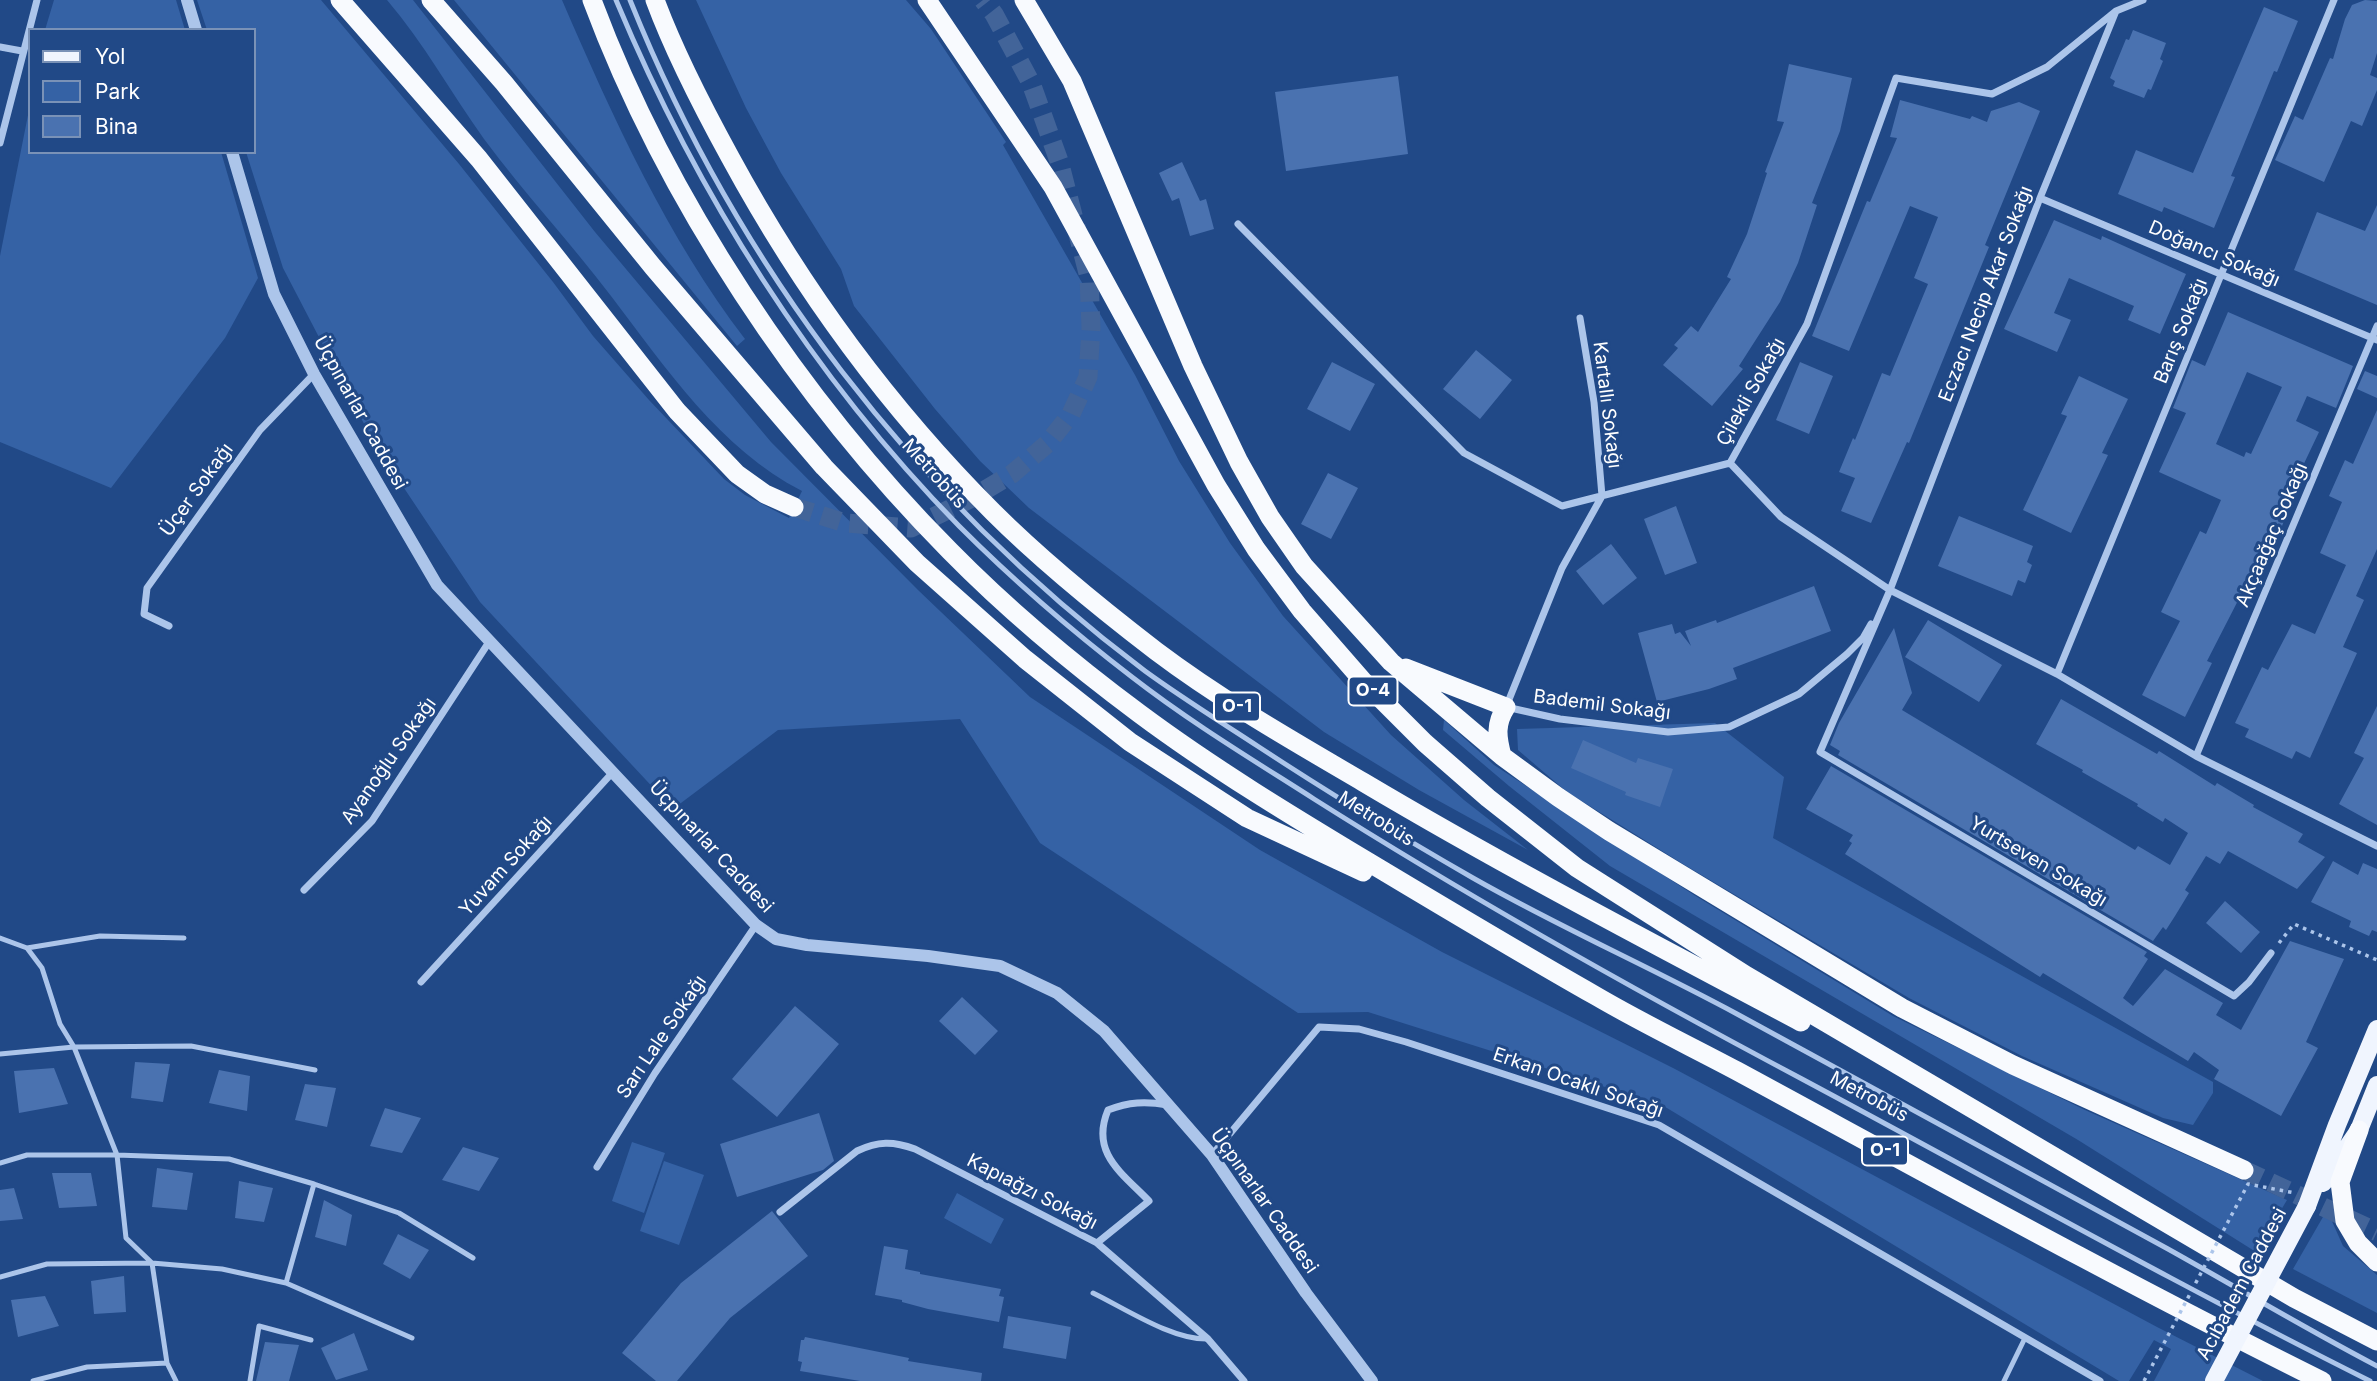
<!DOCTYPE html>
<html>
<head>
<meta charset="utf-8">
<style>
  body { margin:0 }
  #map { position:relative; width:2377px; height:1381px; overflow:hidden; background:#214987; font-family:Inter,sans-serif }
  canvas { display:block }
  .legend { position:absolute; left:28px; top:28px; width:228px; height:126px; box-sizing:border-box; background:#214987; border:2px solid #7a92b7; margin:0; padding:9px 12px; list-style:none; font-size:21px; color:#fff }
  .legend li { display:flex; align-items:center; gap:14px; height:35px }
  .legend b { width:35px; border:2px solid #7a92b7 }
</style>
</head>
<body>
<div id="map">
<canvas width="2377" height="1381"></canvas>
<ul class="legend">
<li><b style="height:9px;background:#f0f5fe"></b>Yol</li>
<li><b style="height:19px;background:#3562a5"></b>Park</li>
<li><b style="height:19px;background:#4a72b0"></b>Bina</li>
</ul>
</div>
<script>
const c = document.querySelector('canvas').getContext('2d');
c.lineJoin = 'round';
function paint(path, color) {
  c.fillStyle = color;
  c.fill(path, 'evenodd');
}
function strokePath(path, color, width, dash) {
  c.strokeStyle = color;
  c.lineWidth = width;
  c.lineCap = dash ? 'butt' : 'round';
  c.setLineDash(dash || []);
  c.stroke(path);
}
function write(font, color, halo, rows, align = 'center') {
  c.font = font + ' Inter,sans-serif';
  c.lineWidth = 6;
  c.setLineDash([]);
  c.textBaseline = 'middle';
  c.strokeStyle = halo;
  c.fillStyle = color;
  for (const [text, x, y, turn = 0] of rows) {
    c.save();
    c.translate(x, y);
    c.rotate((+turn || 0) * Math.PI / 180);
    c.textAlign = isNaN(turn) ? turn : align;
    if (halo) c.strokeText(text, 0, 0);
    c.fillText(text, 0, 0);
    c.restore();
  }
}
paint(new Path2D(`
  M54 0H176L185 30H45Z
  M197 0H321L459 164 553 282 593 336 649 400 724 479 745 495 789 518 802 491C720 449 665 367 611 296 570 242 524 193 484 139 451 93 424 43 387 0H413L595 232 771 442 918 590 1030 697 1260 850 1442 952 1675 1069 2157 1327 2263 1381H2154L2171 1349 2154 1340 2129 1381H2119L1662 1105 1368 1012 1298 1013 1040 843 960 719 778 730 673 809 480 602 374 443 283 268 246 152H254V30H207Z
  M454 0H562C613 118 667 237 745 339L737 346Z
  M696 0H906L931 29 1006 142 1003 145 1135 375 1179 461 1230 543 1283 616 1391 735 1464 800 1528 850 1419 790 1324 732 1029 508 980 461 935 409 854 306 841 269 781 173 746 108Z
  M30 105V152H221L258 278 225 338 111 488 0 442V256Z
  M1444 720 1494 765 1694 895 1893 1016 2085 1110 2287 1200 2256 1252 2078 1140 1610 866 1509 786 1443 730Z
  M1715 723 1784 777 1773 838 2213 1082V1093L2193 1125 2163 1118 2022 1056 1909 998 1683 864 1567 792 1518 750 1517 729Z
  M632 1142 665 1153 644 1213 612 1201Z
  M664 1161 704 1175 679 1245 640 1231Z
  M957 1193 1004 1219 991 1244 944 1218Z
  M2327 1210 2343 1246 2377 1275V1313L2293 1269Z`), '#3562a5');
paint(new Path2D(`
  M2365 0 2377 1V53L2370 75 2377 78V90L2362 126 2351 121 2324 182 2275 160 2295 116 2303 120 2330 58 2333 59 2345 19 2352 5Z
  M2264 7 2298 21 2277 72 2274 71 2231 176 2235 177 2214 228 2164 207 2162 212 2118 194 2136 150 2193 173Z
  M2133 30 2166 43 2160 59 2163 61 2151 90 2148 89 2144 98 2113 86 2115 81 2110 78 2126 39 2129 40Z
  M1789 64 1852 78 1840 131 1812 203 1817 205 1798 263 1780 302 1739 366 1743 369 1712 406 1663 365 1678 348 1674 345 1691 326 1698 332 1731 279 1727 277 1747 234 1767 173 1765 172 1784 122 1777 121Z
  M1398 76 1408 154 1286 171 1275 92Z
  M1900 100 1970 119 1972 116 1987 122 1991 111 2019 102 2040 111 1985 245 1989 247 1909 443 1907 442 1871 523 1841 511 1855 478 1839 472 1853 438 1855 440 1882 373 1890 376 1928 284 1914 278 1938 217 1910 206 1849 351 1812 336 1867 201 1870 202 1897 138 1890 137Z
  M1182 162 1200 201 1206 199 1214 229 1190 236 1179 198 1172 201 1159 173Z
  M2377 205V305L2294 270 2317 212 2365 231Z
  M2054 220 2101 240 2102 236 2186 274 2160 334 2128 320 2134 306 2069 278 2054 313 2071 320 2057 352 2004 329Z
  M2228 312 2353 366 2336 408 2307 396 2296 421 2319 432 2299 474 2302 475 2282 526 2276 524 2251 585 2247 583 2207 661 2212 663 2185 717 2142 695 2180 621 2161 612 2200 531 2206 534 2221 500 2159 472 2186 413 2173 408 2192 360 2205 366ZM2247 372 2282 387 2251 454 2246 452 2244 457 2216 444Z
  M1476 350 1512 380 1480 419 1443 389Z
  M1332 362 1375 384 1350 431 1307 409Z
  M1800 362 1833 376 1809 434 1776 420Z
  M2365 371 2377 376V398L2357 389Z
  M2079 376 2128 399 2102 453 2108 455 2071 533 2023 510 2067 416 2061 414Z
  M2377 410V549L2356 596 2364 600 2343 647 2357 653 2310 758 2296 751 2292 759 2245 737 2249 729 2235 723 2262 667 2268 670 2292 624 2315 634 2346 565 2320 553 2342 502 2329 496 2345 460 2353 464Z
  M1328 473 1358 488 1331 539 1301 524Z
  M1676 506 1697 563 1665 575 1644 519Z
  M1959 516 2033 546 2027 562 2032 565 2025 583 2018 580 2012 596 1938 566Z
  M1611 544 1637 578 1603 605 1576 571Z
  M1814 586 1831 631 1733 668 1737 679 1709 689 1657 702 1638 633 1672 624 1675 634 1680 632 1691 646 1685 631 1716 620 1717 623Z
  M1928 620 2002 665 1979 702 1905 657Z
  M1894 628 1912 693 1902 710 2135 850 2138 846 2170 865 2188 833 2165 818 2163 822 2137 806 2138 804 2082 772 2083 770 2036 744 2061 699 2157 754 2159 751 2215 786 2217 783 2254 805 2253 807 2303 834 2298 842 2325 857 2297 889 2228 851 2220 864 2206 856 2185 890 2189 893 2175 916 2166 930 2163 927 2153 941 1838 755 1840 751 1830 745 1839 723Z
  M2377 706V825L2339 804 2364 758 2354 753Z
  M1583 740 1636 763 1638 758 1673 769 1660 807 1625 795 1626 792 1571 768Z
  M1831 766 2147 952 2144 956 2148 959 2123 998 2133 1006 2165 969 2223 1003 2216 1015 2241 1030 2290 941 2344 959 2306 1042 2318 1048 2281 1116 2214 1079 2219 1070 2194 1052 2188 1061 2043 973 2040 977 1845 854 1852 843 1849 841 1853 835 1806 809Z
  M2333 861 2358 875 2363 863 2377 869V932L2372 930 2369 936 2349 927 2351 921 2311 902Z
  M2225 901 2260 932 2241 953 2206 923Z
  M962 997 998 1031 975 1055 939 1021Z
  M795 1006 839 1044 777 1117 732 1079Z
  M135 1062 170 1064 163 1102 131 1098Z
  M54 1068 68 1104 19 1113 14 1071Z
  M219 1070 250 1076 247 1111 209 1103Z
  M305 1084 336 1088 327 1127 295 1120Z
  M385 1108 421 1118 402 1153 370 1146Z
  M819 1113 834 1161 823 1170 737 1197 720 1144Z
  M463 1147 499 1158 479 1191 442 1180Z
  M157 1168 193 1173 187 1210 152 1207Z
  M52 1173H91L97 1206 59 1208Z
  M239 1181 273 1188 264 1222 235 1218Z
  M14 1188 23 1219 0 1221V1190Z
  M324 1200 352 1215 346 1246 315 1237Z
  M772 1211 808 1256 730 1318 677 1381H656L622 1353 681 1283Z
  M398 1234 429 1250 410 1279 383 1264Z
  M884 1246 908 1250 905 1269 920 1272V1274L1001 1289 999 1296 1004 1297 999 1322 928 1309 902 1302V1300L875 1295Z
  M124 1276 126 1312 94 1314 91 1281Z
  M45 1296 59 1326 18 1337 11 1300Z
  M1008 1316 1071 1327 1066 1359 1003 1348Z
  M354 1333 368 1370 336 1380 321 1348Z
  M805 1337 909 1358 908 1361 982 1373 981 1381H860L800 1371 802 1362 798 1361 801 1340H804Z
  M265 1342 299 1345 289 1381H256Z`), '#4a72b0');
strokePath(new Path2D(`
  M794 507 845 523 911 528 970 499 1012 474 1047 444 1071 414 1088 377 1091 328 1089 277 1059 161 1031 83 994 14 983 0
  M2244 1170 2377 1232`), '#426499', 19, [19, 10]);
strokePath(new Path2D(`
  M2279 943 2294 924 2377 960`), '#acc5ea', 3.5, [3.5, 5]);
strokePath(new Path2D(`
  M616 0C697 194 812 376 959 526 1013 580 1072 631 1132 677 1190 722 1253 760 1314 799 1472 899 1636 991 1802 1079 1991 1180 2178 1285 2370 1381
  M630 0C738 268 914 497 1145 671 1182 698 1221 722 1259 747 1329 793 1400 836 1473 878 1559 927 1650 967 1737 1014 1881 1092 2025 1170 2168 1249 2238 1288 2306 1329 2377 1366
  M0 938 27 948 42 968 60 1024 74 1047 117 1155 126 1238 152 1263 167 1363 176 1381
  M27 948 100 936 184 938
  M0 1054 74 1047 191 1046 315 1070
  M0 1163 27 1155H117L229 1159 314 1184 399 1213 473 1258
  M0 1277 47 1264 152 1263 222 1269 286 1283 412 1338
  M286 1283 314 1184
  M1093 1293C1126 1309 1172 1340 1208 1339
  M33 1381 87 1367 167 1363
  M250 1381 259 1326 311 1340
  M2004 1381 2025 1338`), '#acc5ea', 5);
strokePath(new Path2D(`
  M2116 11 2040 198 1890 590 1820 752 2234 996 2249 982 2271 953
  M0 47 22 51
  M0 143 37 0
  M2040 198 2377 340
  M1238 224 1464 453 1562 506 1730 463 1807 324 1896 78 1992 94 2047 67 2116 11 2143 0
  M1580 318 1594 402 1602 496
  M1730 463 1781 517 1890 590 2057 674 2196 756 2377 846
  M1602 496 1562 568 1506 707 1560 719 1668 732 1729 727 1799 694 1847 654 1863 638 1871 624
  M169 626 144 614 147 588 260 430 314 374
  M2057 674 2334 0
  M2196 756 2377 326
  M304 890 372 821 489 642
  M421 982 613 772
  M1212 1155 1319 1027 1359 1029 1406 1042 1659 1125 2100 1381
  M597 1167 655 1073 756 925
  M780 1212 857 1151C878 1141 893 1141 915 1149L1097 1243 1208 1339 1244 1381
  M1097 1243 1149 1201C1122 1173 1090 1153 1108 1110 1129 1102 1145 1101 1168 1105`), '#acc5ea', 7);
strokePath(new Path2D(`
  M187 0 196 30
  M232 152 274 294 314 374 437 585 756 925 776 939 807 945 928 956 1000 966 1057 993 1104 1031 1212 1155 1306 1293 1372 1381`), '#acc5ea', 12);
strokePath(new Path2D(`
  M2323 1183 2359 1130 2377 1085
  M2307 1206 2337 1125 2377 1029`), '#f0f5fe', 18);
strokePath(new Path2D(`
  M340 0 479 159 677 411 737 474 765 494 794 507
  M431 0 504 83 653 267 824 467 917 563 1025 659 1130 742 1247 818 1363 872
  M592 0C666 199 801 401 950 551 1008 610 1074 665 1140 714 1214 769 1292 816 1370 863 1445 908 1520 953 1596 996 1642 1023 1690 1046 1737 1071 1931 1176 2124 1283 2322 1381
  M655 0C675 54 702 106 730 157 800 286 889 408 993 512 1043 562 1100 608 1156 651 1221 700 1293 741 1363 782 1506 867 1654 944 1801 1022
  M927 0 1053 187 1216 485 1256 549 1302 611 1363 681 1425 743 1488 798 1577 868 1747 976 2294 1298 2377 1341
  M1024 0 1072 81 1193 366 1239 462 1270 517 1304 566 1391 662 1502 756 1558 797 1609 831 1902 1008 2013 1065 2244 1170
  M1406 668 1506 707C1495 724 1497 737 1502 756
  M2359 1130 2340 1182 2345 1221 2358 1243 2377 1262`), '#f8fafe', 19);
strokePath(new Path2D(`
  M2144 1381 2248 1184 2295 1193`), '#acc5ea', 3.5, [3.5, 5]);
strokePath(new Path2D(`
  M2214 1381 2307 1206`), '#f0f5fe', 18);
for (const [x, y, w] of [
  [1373,691,49],
  [1237,707,46],
  [1885,1151,46]
]) {
  const box = new Path2D();
  box.roundRect(x - w / 2, y - 14.5, w, 29, 5);
  c.fillStyle = '#214987';
  c.fill(box);
  strokePath(box, '#fff', 2);
}
write('bold 18px', '#fff', null, [
  ["O-4",1373,691],
  ["O-1",1237,707],
  ["O-1",1885,1151]
]);
write('19px', '#fff', '#214987', [
  ["Doğancı Sokağı",2214,254,23],
  ["Eczacı Necip Akar Sokağı",1986,294,-69],
  ["Barış Sokağı",2181,331,-68],
  ["Çilekli Sokağı",1751,392,-61],
  ["Kartallı Sokağı",1607,405,83],
  ["Üçpınarlar Caddesi",360,413,61],
  ["Metrobüs",934,474,48],
  ["Üçer Sokağı",197,490,-54],
  ["Akçaağaç Sokağı",2272,535,-67],
  ["Bademil Sokağı",1602,705,7],
  ["Ayanoğlu Sokağı",389,761,-55],
  ["Metrobüs",1376,819,32],
  ["Üçpınarlar Caddesi",711,847,47],
  ["Yurtseven Sokağı",2038,862,31],
  ["Yuvam Sokağı",506,866,-48],
  ["Sarı Lale Sokağı",662,1037,-56],
  ["Erkan Ocaklı Sokağı",1578,1083,19],
  ["Metrobüs",1869,1097,28],
  ["Kapıağzı Sokağı",1032,1192,27],
  ["Üçpınarlar Caddesi",1264,1201,55],
  ["Acıbadem Caddesi",2242,1284,-62]
]);
</script>
</body>
</html>
